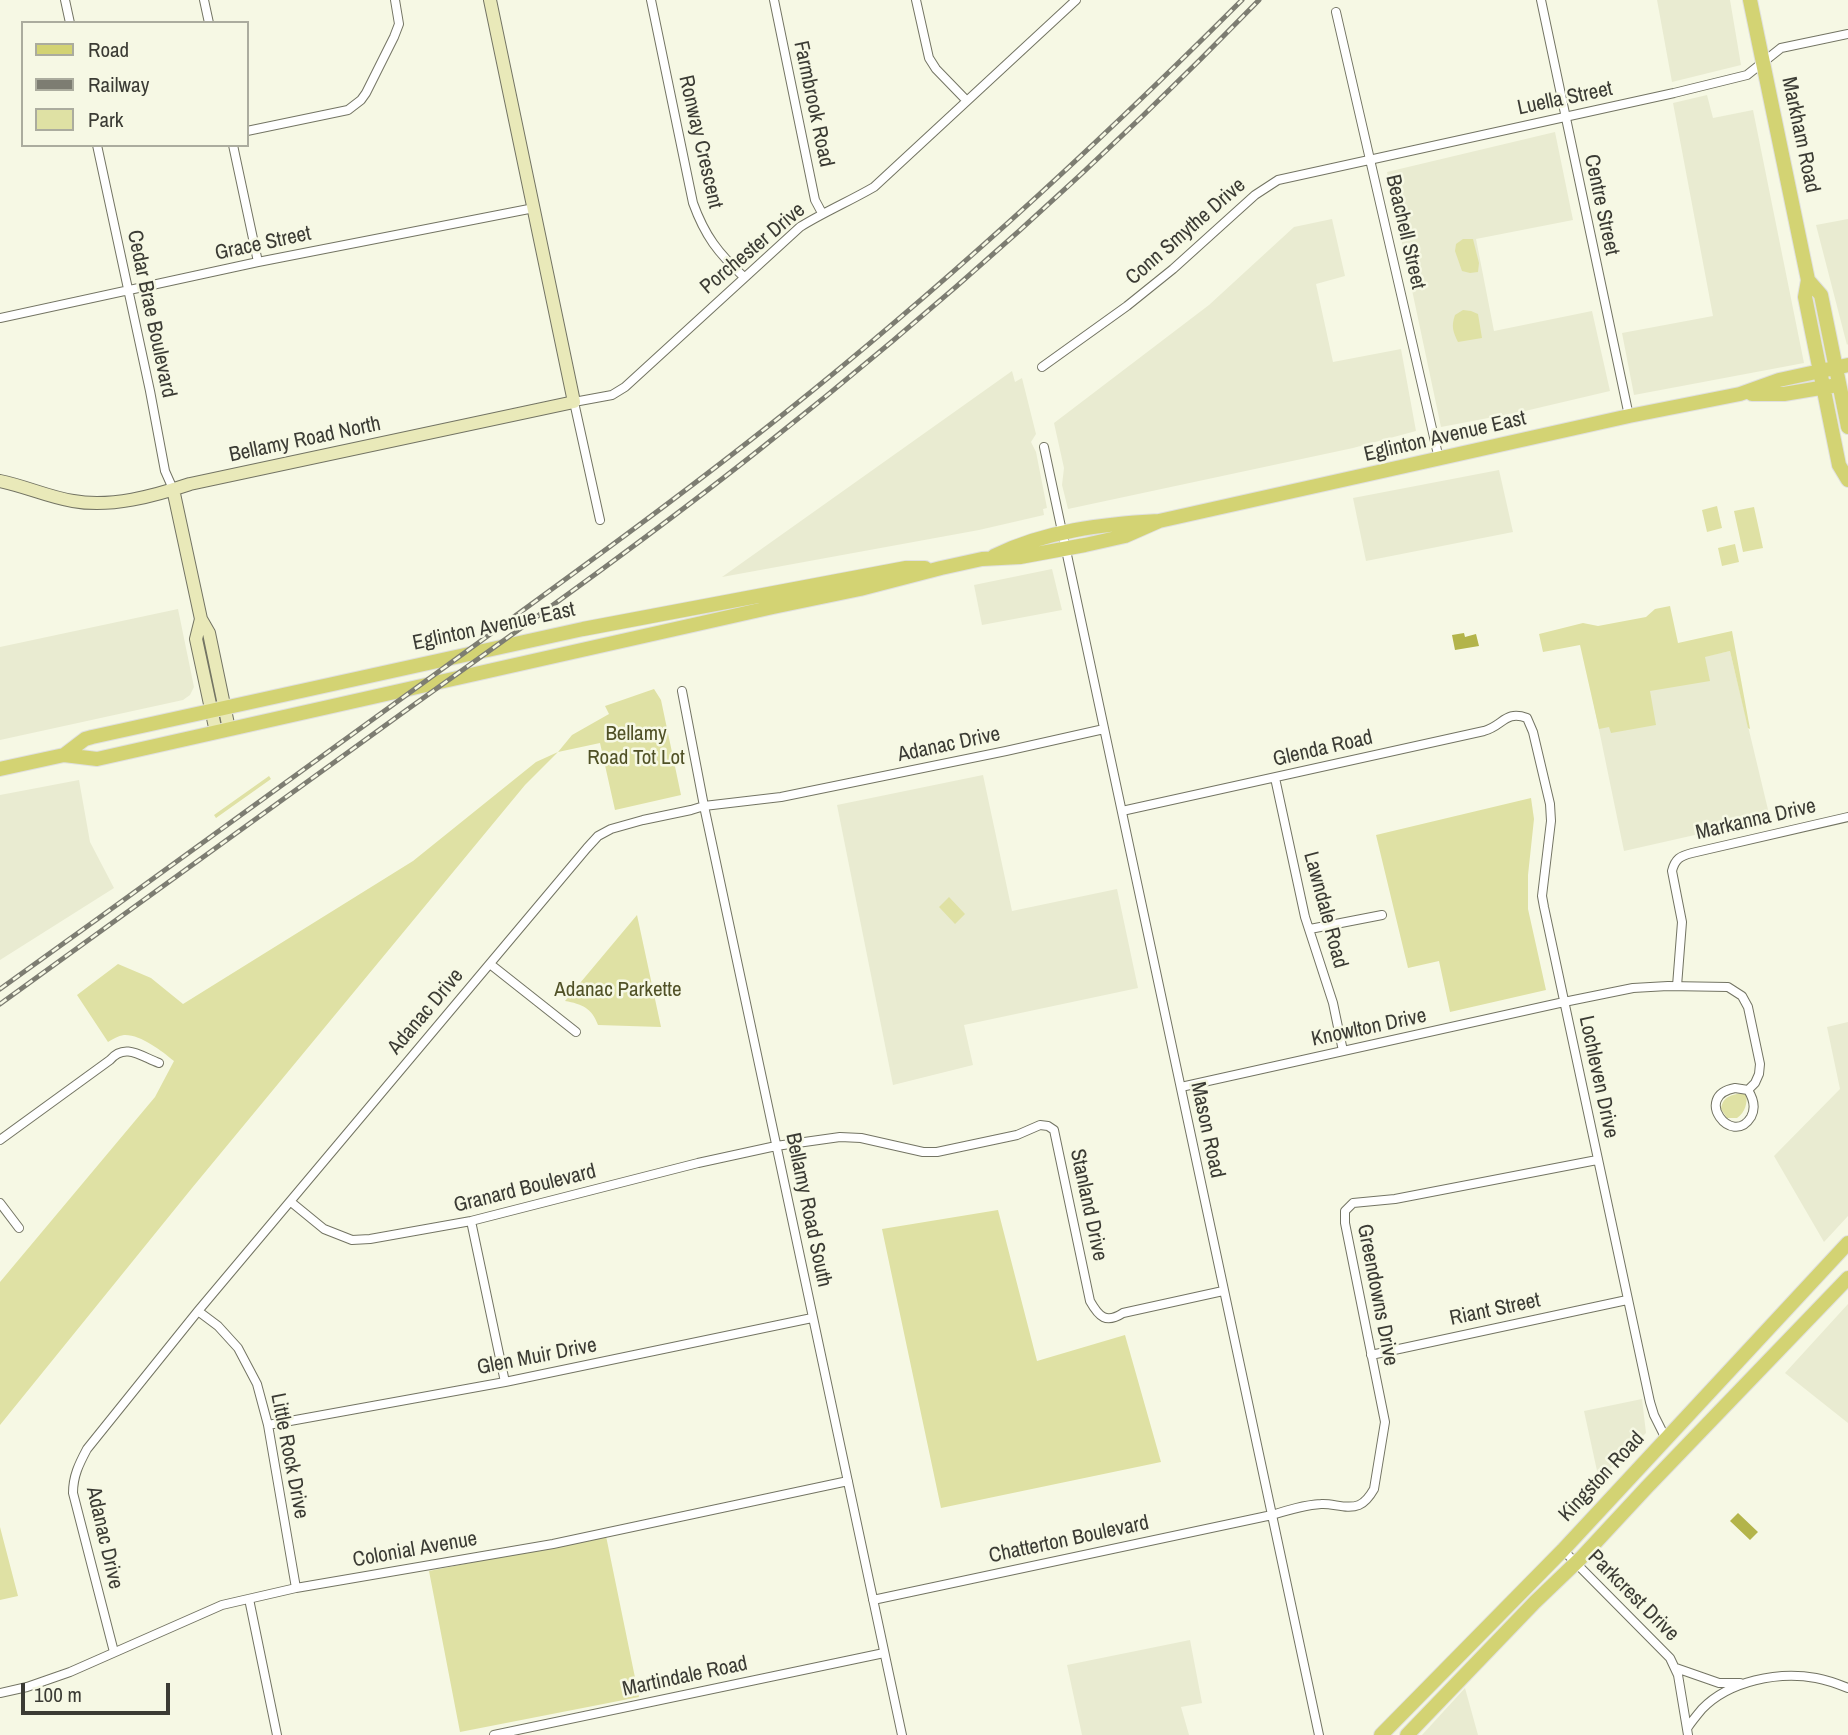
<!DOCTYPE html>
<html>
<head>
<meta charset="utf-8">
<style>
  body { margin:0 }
  #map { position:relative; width:1848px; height:1735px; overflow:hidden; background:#f6f8e4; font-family:"Archivo Narrow",sans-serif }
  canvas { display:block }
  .legend { position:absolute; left:21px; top:21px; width:228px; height:126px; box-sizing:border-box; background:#f6f8e4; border:2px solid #abac9e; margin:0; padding:9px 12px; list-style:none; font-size:21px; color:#3b3b34 }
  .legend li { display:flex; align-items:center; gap:14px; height:35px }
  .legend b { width:35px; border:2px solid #abac9e }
  .scale { position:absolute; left:21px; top:1683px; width:149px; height:32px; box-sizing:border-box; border:4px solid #3b3b34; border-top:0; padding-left:9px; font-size:21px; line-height:24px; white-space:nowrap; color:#3b3b34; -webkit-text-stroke:5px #f6f8e4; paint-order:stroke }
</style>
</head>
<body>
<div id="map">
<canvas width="1848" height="1735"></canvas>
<ul class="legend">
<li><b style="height:9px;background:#d3d373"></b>Road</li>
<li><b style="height:9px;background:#7d7d72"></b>Railway</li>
<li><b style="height:19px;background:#dfe1a4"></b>Park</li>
</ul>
<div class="scale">100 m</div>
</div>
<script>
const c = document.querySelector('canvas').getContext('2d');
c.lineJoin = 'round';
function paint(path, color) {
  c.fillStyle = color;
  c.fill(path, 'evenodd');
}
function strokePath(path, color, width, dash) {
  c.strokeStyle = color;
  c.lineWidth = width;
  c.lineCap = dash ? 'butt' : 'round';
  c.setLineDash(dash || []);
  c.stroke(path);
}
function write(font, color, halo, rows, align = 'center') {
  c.font = font + ' "Archivo Narrow",sans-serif';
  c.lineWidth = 5;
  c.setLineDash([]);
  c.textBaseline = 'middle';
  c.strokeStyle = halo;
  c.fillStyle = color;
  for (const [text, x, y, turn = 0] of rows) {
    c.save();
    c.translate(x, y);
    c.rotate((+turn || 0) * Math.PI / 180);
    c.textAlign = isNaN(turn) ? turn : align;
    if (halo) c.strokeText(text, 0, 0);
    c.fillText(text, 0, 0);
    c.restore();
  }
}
paint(new Path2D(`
  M1657 0H1730L1741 65 1672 82Z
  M1707 95 1713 118 1753 110 1804 363 1634 395 1622 333 1713 316 1673 103Z
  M1555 132 1573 220 1476 239 1494 331 1592 311 1610 391 1525 411 1441 427 1387 172Z
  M1332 219 1345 276 1316 284 1333 362 1401 349 1416 431 1353 448 1068 509 1062 485 1064 468 1054 423 1209 305 1294 227Z
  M1848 219V344L1847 345 1816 225Z
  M1012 371 1015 382 1022 378 1036 434 1031 442 1036 452 1047 508 1043 509 1044 515 979 530 722 577Z
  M1499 470 1513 532 1366 561 1353 498Z
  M1052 569 1062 610 982 625 974 585Z
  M178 609 194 687 190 695 183 700 0 740V647Z
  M1730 651 1770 818 1624 851 1589 681Z
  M983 775 1012 911 1117 889 1138 988 964 1025 973 1065 893 1085 837 805Z
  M79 780 90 842 114 888 0 960V795Z
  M1848 1022V1216L1824 1242 1774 1156 1840 1089 1827 1027Z
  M1848 1304V1423L1785 1373Z
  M1642 1399 1646 1433 1599 1480 1584 1411Z
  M1190 1640 1202 1703 1181 1707 1189 1735H1082L1067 1665Z
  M1465 1688 1478 1735H1422Z`), '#e9ebd1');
paint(new Path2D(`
  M1463 239H1473L1479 263 1478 272 1470 273 1462 271 1455 251 1456 244Z
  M1463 310 1471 311 1478 314 1482 338 1458 342C1453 332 1451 326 1455 315Z
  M1717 506 1722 528 1707 532 1702 510Z
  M1754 507 1763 548 1743 552 1734 511Z
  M1735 544 1739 562 1722 566 1718 548Z
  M1670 606 1678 643 1732 631 1750 729 1748 728 1730 651 1705 657 1710 681 1650 691 1656 725 1611 733 1609 727 1599 729 1580 645 1543 652 1539 634 1583 623 1598 626 1646 617 1655 609Z
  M654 689 661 700 681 795 615 810 600 743 558 752 525 785 192 1188 0 1425V1282L155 1097 174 1061C162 1051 140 1034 124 1035 118 1036 113 1039 108 1042L77 995 118 964 151 978 183 1004 413 861 536 762 558 752 572 735 609 714 605 706Z
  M269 776 271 779 216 818 214 815Z
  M1531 798 1534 819 1528 875V909L1546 990 1450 1012 1439 961 1408 968 1376 835Z
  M949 897 965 914 955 924 939 907Z
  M637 915 661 1027 598 1025C592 1008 582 1004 565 1001Z
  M1743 1093 1746 1094C1748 1102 1745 1113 1737 1118H1727L1721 1109C1723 1096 1731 1095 1743 1093Z
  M998 1210 1037 1361 1125 1335 1161 1462 941 1508 882 1229Z
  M0 1527 18 1596 0 1600Z
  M606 1536 639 1697 460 1732 429 1571Z`), '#dfe1a4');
paint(new Path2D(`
  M1464 633 1465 637 1476 634 1479 646 1455 650 1452 635Z
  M1738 1513 1758 1532 1750 1540 1730 1521Z`), '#b3b44a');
const street = new Path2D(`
  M65 0 70 23
  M204 0 209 23
  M651 0 693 203C705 236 718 253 744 277
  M774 0 815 200 822 213
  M916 0 929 58 936 69 967 101
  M1541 0 1629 416
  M1336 12 1439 459
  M247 131 348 110 361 100 366 93 394 37 399 24 395 0
  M97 145 150 391 165 471 173 489
  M233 145 258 262
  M0 318 258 262 534 208
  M1042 367 1127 306 1173 269 1255 195 1278 180 1674 93 1747 75 1781 48 1848 34
  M1044 447 1319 1735
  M600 520 574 402 612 395 625 387 800 227C824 212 850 201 874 187L1076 0
  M682 691 704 806 902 1735
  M1275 778 1305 917 1333 1003 1343 1051
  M1122 811 1484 731C1503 726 1505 710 1527 718L1533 732 1550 804 1551 821 1542 896 1544 907 1650 1402 1654 1415 1666 1439
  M1310 929 1382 915
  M490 964 576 1032
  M1677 986 1682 922 1672 871C1675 859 1680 856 1692 853L1848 817
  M1181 1087 1564 1002 1633 988 1668 986 1728 987 1742 996 1748 1007 1760 1064 1759 1074 1755 1083 1748 1090
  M1735 1088 1748 1090C1753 1098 1756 1108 1751 1117 1732 1148 1692 1096 1735 1088Z
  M0 1140 110 1060C125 1042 142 1057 159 1063
  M291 1202 324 1229 352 1240 370 1239 471 1221 698 1163 776 1146 840 1137 861 1138 923 1152H937L1017 1135 1040 1125 1048 1126 1054 1130 1090 1301C1099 1317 1106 1324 1123 1313L1223 1291
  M0 1203 19 1228
  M471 1221 505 1382
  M198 1311 218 1326 238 1348 257 1384 268 1425 296 1588
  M1371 1355 1627 1300
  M268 1425 505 1382 812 1318
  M1563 1550 1670 1658 1678 1675 1688 1735
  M249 1599 277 1735
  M873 1600 1272 1515C1288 1510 1304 1505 1321 1504 1333 1503 1347 1510 1359 1505 1366 1502 1370 1496 1374 1489L1385 1422 1345 1223V1211L1353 1203 1395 1199 1597 1160
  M114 1652 73 1493C73 1476 79 1464 87 1449L198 1311 587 848 598 836 611 829 643 820 691 810 704 806 781 797 1006 751 1104 729
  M1676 1668 1719 1683H1740
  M0 1693 27 1687 70 1672 222 1605 296 1588 553 1544 848 1481
  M1688 1727C1692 1721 1697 1715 1702 1709 1729 1681 1778 1671 1816 1678 1827 1680 1838 1684 1848 1688
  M494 1735 884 1653`);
const secondary = new Path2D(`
  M0 481C25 486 48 497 73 501 111 508 154 496 190 484L574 402 490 0
  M173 489 201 619 209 633 229 729
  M201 619 196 639 216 732`);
const primary = new Path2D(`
  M1750 0 1808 280 1805 297 1839 465 1848 480
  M1808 280 1821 295 1848 427
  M1752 394H1784L1832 386
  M994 556C1045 531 1102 524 1159 521L1629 416 1740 394 1779 380 1848 365
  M64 755 85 739 92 737 583 629 906 568H925
  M0 769 64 755 97 759 773 607 860 589 941 568 982 559 1020 557 1085 545 1125 536 1159 521
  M1381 1735 1563 1550 1848 1243
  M1407 1735 1535 1602 1582 1557 1647 1487 1848 1278`);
strokePath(street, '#737463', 10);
strokePath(secondary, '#737463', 14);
strokePath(primary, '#e0e0df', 16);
strokePath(street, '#fff', 8);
strokePath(secondary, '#e9e9b9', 12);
strokePath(primary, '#d3d373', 14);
const rail = new Path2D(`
  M0 989C145 885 289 780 434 675 552 589 671 504 786 412 946 284 1097 145 1242 0
  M0 1004C134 907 267 811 401 714 521 628 643 542 759 450 935 311 1103 161 1259 0`);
strokePath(rail, '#7d7d72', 5);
strokePath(rail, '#f6f8e4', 2.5, [8]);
write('21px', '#3b3b34', '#f6f8e4', [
  ["Luella Street",1565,99,-12],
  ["Farmbrook Road",813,104,78],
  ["Markham Road",1800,135,78],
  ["Ronway Crescent",700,142,77],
  ["Centre Street",1601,205,78],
  ["Conn Smythe Drive",1186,232,-41],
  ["Beachell Street",1405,232,77],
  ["Grace Street",263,244,-12],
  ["Porchester Drive",753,249,-40],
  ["Cedar Brae Boulevard",151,314,78],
  ["Eglinton Avenue East",1445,437,-13],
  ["Bellamy Road North",305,440,-12],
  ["Eglinton Avenue East",494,627,-12],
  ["Adanac Drive",949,745,-12],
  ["Glenda Road",1323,749,-13],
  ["Markanna Drive",1756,820,-13],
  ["Lawndale Road",1325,910,75],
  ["Adanac Drive",426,1012,-50],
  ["Knowlton Drive",1369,1028,-12],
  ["Lochleven Drive",1598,1077,78],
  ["Mason Road",1207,1130,78],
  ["Granard Boulevard",525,1189,-14],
  ["Stanland Drive",1088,1205,78],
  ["Bellamy Road South",808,1210,78],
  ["Greendowns Drive",1377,1295,79],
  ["Riant Street",1495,1310,-12],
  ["Glen Muir Drive",537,1357,-11],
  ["Little Rock Drive",289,1456,79],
  ["Kingston Road",1602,1477,-47],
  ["Adanac Drive",104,1538,77],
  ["Chatterton Boulevard",1069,1540,-12],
  ["Colonial Avenue",415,1550,-10],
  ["Parkcrest Drive",1633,1596,45],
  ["Martindale Road",685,1677,-12]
]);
write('21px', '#505126', '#f6f8e4', [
  ["Bellamy",636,734],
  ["Road Tot Lot",636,758],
  ["Adanac Parkette",618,990]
]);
</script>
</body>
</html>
